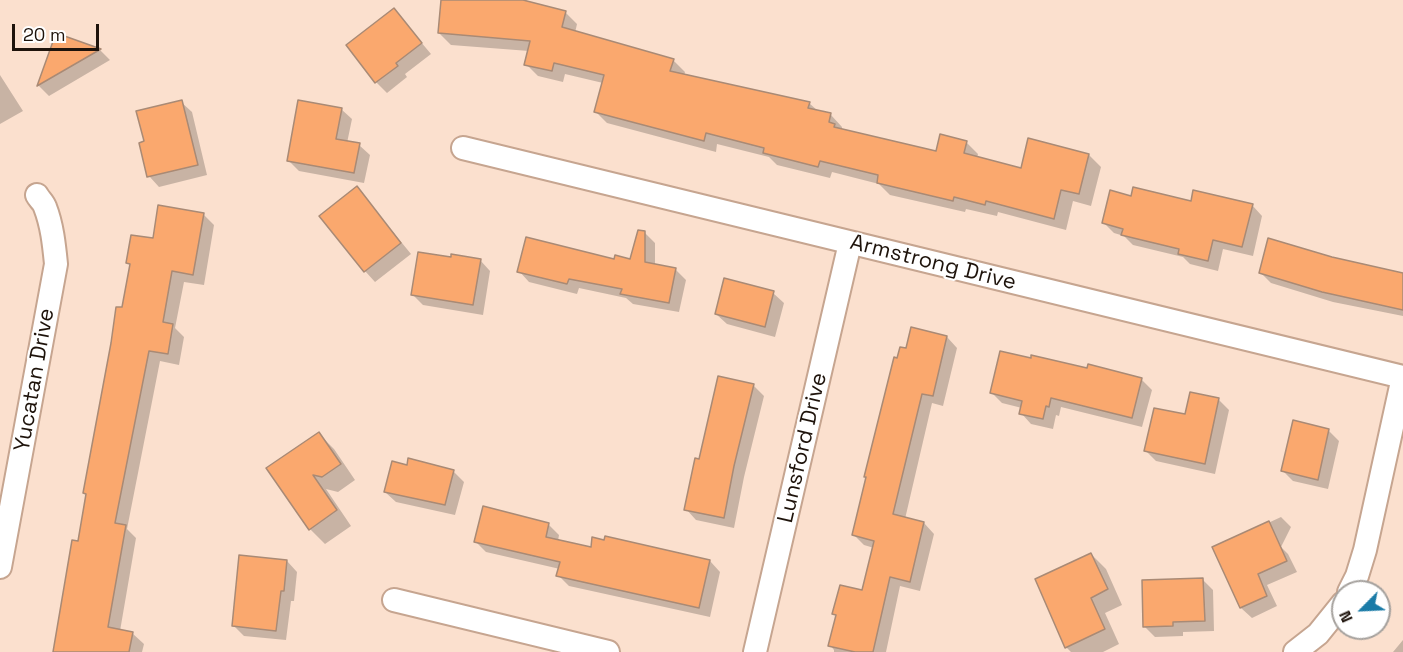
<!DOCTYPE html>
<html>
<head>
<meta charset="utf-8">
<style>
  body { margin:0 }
  #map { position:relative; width:1403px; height:652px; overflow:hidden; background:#fbe0ce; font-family:"Space Grotesk",sans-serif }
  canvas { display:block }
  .north { position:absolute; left:1331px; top:580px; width:60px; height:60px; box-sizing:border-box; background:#fff; border:2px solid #a5a19d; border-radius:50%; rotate:246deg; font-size:16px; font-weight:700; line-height:24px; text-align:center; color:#1e130b }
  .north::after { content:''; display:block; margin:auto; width:21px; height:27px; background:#1a7ba7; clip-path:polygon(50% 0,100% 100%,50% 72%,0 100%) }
  .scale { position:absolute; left:12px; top:24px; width:87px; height:27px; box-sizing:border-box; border:3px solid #1e130b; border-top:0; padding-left:8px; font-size:18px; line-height:21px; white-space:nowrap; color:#1e130b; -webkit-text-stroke:4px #fff; paint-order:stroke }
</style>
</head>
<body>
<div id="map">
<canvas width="1403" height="652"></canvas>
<div class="north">N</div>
<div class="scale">20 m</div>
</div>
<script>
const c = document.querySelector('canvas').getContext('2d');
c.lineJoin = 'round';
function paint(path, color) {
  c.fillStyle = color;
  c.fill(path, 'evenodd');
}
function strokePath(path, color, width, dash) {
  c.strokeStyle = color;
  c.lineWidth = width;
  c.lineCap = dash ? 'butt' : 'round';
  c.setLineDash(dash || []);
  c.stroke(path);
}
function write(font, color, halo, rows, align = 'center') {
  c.font = font + ' "Space Grotesk",sans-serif';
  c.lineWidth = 4.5;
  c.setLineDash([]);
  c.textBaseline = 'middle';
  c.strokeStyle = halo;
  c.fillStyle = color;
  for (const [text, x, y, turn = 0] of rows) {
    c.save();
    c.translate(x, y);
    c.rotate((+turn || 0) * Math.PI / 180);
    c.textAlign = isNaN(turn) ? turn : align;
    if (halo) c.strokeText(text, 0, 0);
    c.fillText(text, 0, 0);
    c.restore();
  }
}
paint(new Path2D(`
  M442 0H506L565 12 577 24 575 33 673 60 685 72 684 76 809 103 818 111 831 115 842 127V130L937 153 966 142 978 154 977 158 1022 169 1089 155 1101 167 1091 206 1073 201 1066 230 998 212 997 216 966 209 965 212 890 195 879 184 832 172 830 178 777 165 769 157 717 144 716 152 607 123 595 111 603 83 565 74 563 82 538 76 526 64 529 51 451 45 439 33Z
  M394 10 431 54 405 74 407 77 387 93 376 82 348 45Z
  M57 35 100 50 110 60 49 96 39 86Z
  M0 75 23 111 0 124Z
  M181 102 192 112 207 175 159 187 149 176 146 142Z
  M341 109 352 119 347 143 359 145 370 155 364 183 299 171 289 161Z
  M357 188 411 254 375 282 365 271Z
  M1132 197 1252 205 1262 216 1253 256 1223 249 1218 271 1190 264 1183 257 1133 245 1124 236 1114 233 1104 223Z
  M203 214 214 225 204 285 184 282 175 328 184 337 179 365 160 361 127 529 136 538 120 631 132 633 144 644 142 652H56L131 266 128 263 154 240Z
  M644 232 655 243V265L676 270 686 280 679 312 633 304 626 298 579 288 577 294 529 282 519 271 631 260Z
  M1332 258 1403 275V316L1333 302 1271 283 1260 272Z
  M480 260 490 271 483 315 423 305 413 295Z
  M773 293 784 303 775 337 727 324 716 314Z
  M947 337 957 348 943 406 932 403 905 519 924 523 934 534 920 591 900 586 886 652H834V650L830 645 837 616 834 613 863 592 874 548 864 545 854 535 898 360 907 350Z
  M1088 369 1141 379 1152 390 1142 427 1061 407 1059 416 1056 415 1053 429 1031 424 1021 413 1022 408 1002 403 992 393Z
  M753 385 764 396 744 477 734 528 696 520 686 509 700 460Z
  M1191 394 1219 400 1229 410 1215 474 1156 461 1146 451 1186 416Z
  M1328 430 1339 441 1328 489 1293 481 1283 471Z
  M319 434 334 449 355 480 338 492 326 489 351 526 325 544 310 529 268 468Z
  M453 471 464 482 455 515 396 502 385 492Z
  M1281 517 1291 527 1281 547 1288 554 1297 572 1267 585 1277 606 1252 618 1241 608 1214 548Z
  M549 525 559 535 558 541 592 549 710 561 720 572 710 617 569 586 558 575 560 569 486 552 476 542Z
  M1091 554 1106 569 1122 605 1105 613 1119 644 1103 652H1071L1066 647Z
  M287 561 297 572 294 601H291L286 640 244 636 233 625Z
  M1202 579 1213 590 1214 631 1183 632V636L1155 637 1145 627Z
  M1403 640V652H1393Z`), '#0003');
const building = new Path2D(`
  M441 0H523L566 11 562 27 674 59 670 71 810 102 808 108 831 113 829 122 835 124 834 127 936 151 940 134 967 141 964 153 1021 168 1028 138 1089 154 1079 194 1061 190 1054 219 986 201 985 205 954 197 953 201 877 183 878 175 820 161 818 167 763 153 764 148 706 133 704 141 594 112 604 75 554 63 552 71 524 65 530 41 438 33Z
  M394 8 422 43 396 63 398 66 375 83 346 45Z
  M56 33 101 49 37 86Z
  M182 100 198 165 147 177 139 143 144 141 136 111Z
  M298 100 342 108 336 139 360 143 354 173 287 161Z
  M357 186 401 243 364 272 319 216Z
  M1133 187 1191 201 1193 190 1253 204 1242 247 1213 240 1208 261 1178 254 1179 249 1121 235 1123 229 1102 223 1110 190 1131 196Z
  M158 205 204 213 193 275 172 271 163 322 173 324 168 354 149 351 115 523 126 525 108 627 133 632 129 652H53L72 540 78 541 86 494 83 493 111 343 116 307H122L130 264 126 263 131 235 153 238Z
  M638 230 645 231V262L676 268 669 303 620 294 622 289 569 279 567 284 517 272 526 237 614 259 615 255 630 259Z
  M1268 238 1332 257 1403 273V310L1322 292 1259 273Z
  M418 252 451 257V254L481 259 473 305 411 295Z
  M724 278 774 291 765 327 715 314Z
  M911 327 947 336 933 396 922 394 893 514 924 522 910 582 890 577 873 652H855L828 646 836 615 832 614 840 585 862 590 874 541 852 535 866 477H864L894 357 897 358 900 347 906 348Z
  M1000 351 1031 358V355L1087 368 1088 364 1142 378 1132 418 1051 398 1049 407 1046 406 1043 419 1019 414 1022 401 990 393Z
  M718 376 754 384 734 466 724 518 684 510 695 458 699 459Z
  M1190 392 1219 398 1205 464 1144 451 1154 408 1185 414Z
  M1293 420 1329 429 1318 480 1281 471Z
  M319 432 341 464 322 477 313 475 337 510 309 530 266 468Z
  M408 458 454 470 445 505 384 492 392 461 407 465Z
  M483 506 549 523 546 537 591 547 592 537 604 540 605 536 710 560 699 608 556 576 560 562 474 542Z
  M1269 521 1287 561 1258 574 1267 596 1240 608 1212 547Z
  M1091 553 1108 589 1091 598 1105 629 1065 648 1035 579Z
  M239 555 287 560 284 591H281L276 631 232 626Z
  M1203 578 1205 621 1173 622V626L1143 627 1142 580Z`);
paint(building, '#faa86e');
strokePath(building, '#a98a75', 1.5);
const minor = new Path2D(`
  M463 148 1403 377
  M0 567 56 264C54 244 52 225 45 207 44 203 39 199 37 195
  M1349 592 1357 576 1365 550 1403 377
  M394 600 608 652
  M755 652 850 243
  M1295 652 1318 634 1343 603`);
strokePath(minor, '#c6a590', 26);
strokePath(minor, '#fff', 22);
write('22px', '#1e130b', '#fff', [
  ["Armstrong Drive",933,263,14],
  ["Yucatan Drive",35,380,-80],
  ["Lunsford Drive",803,448,-77]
]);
</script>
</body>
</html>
